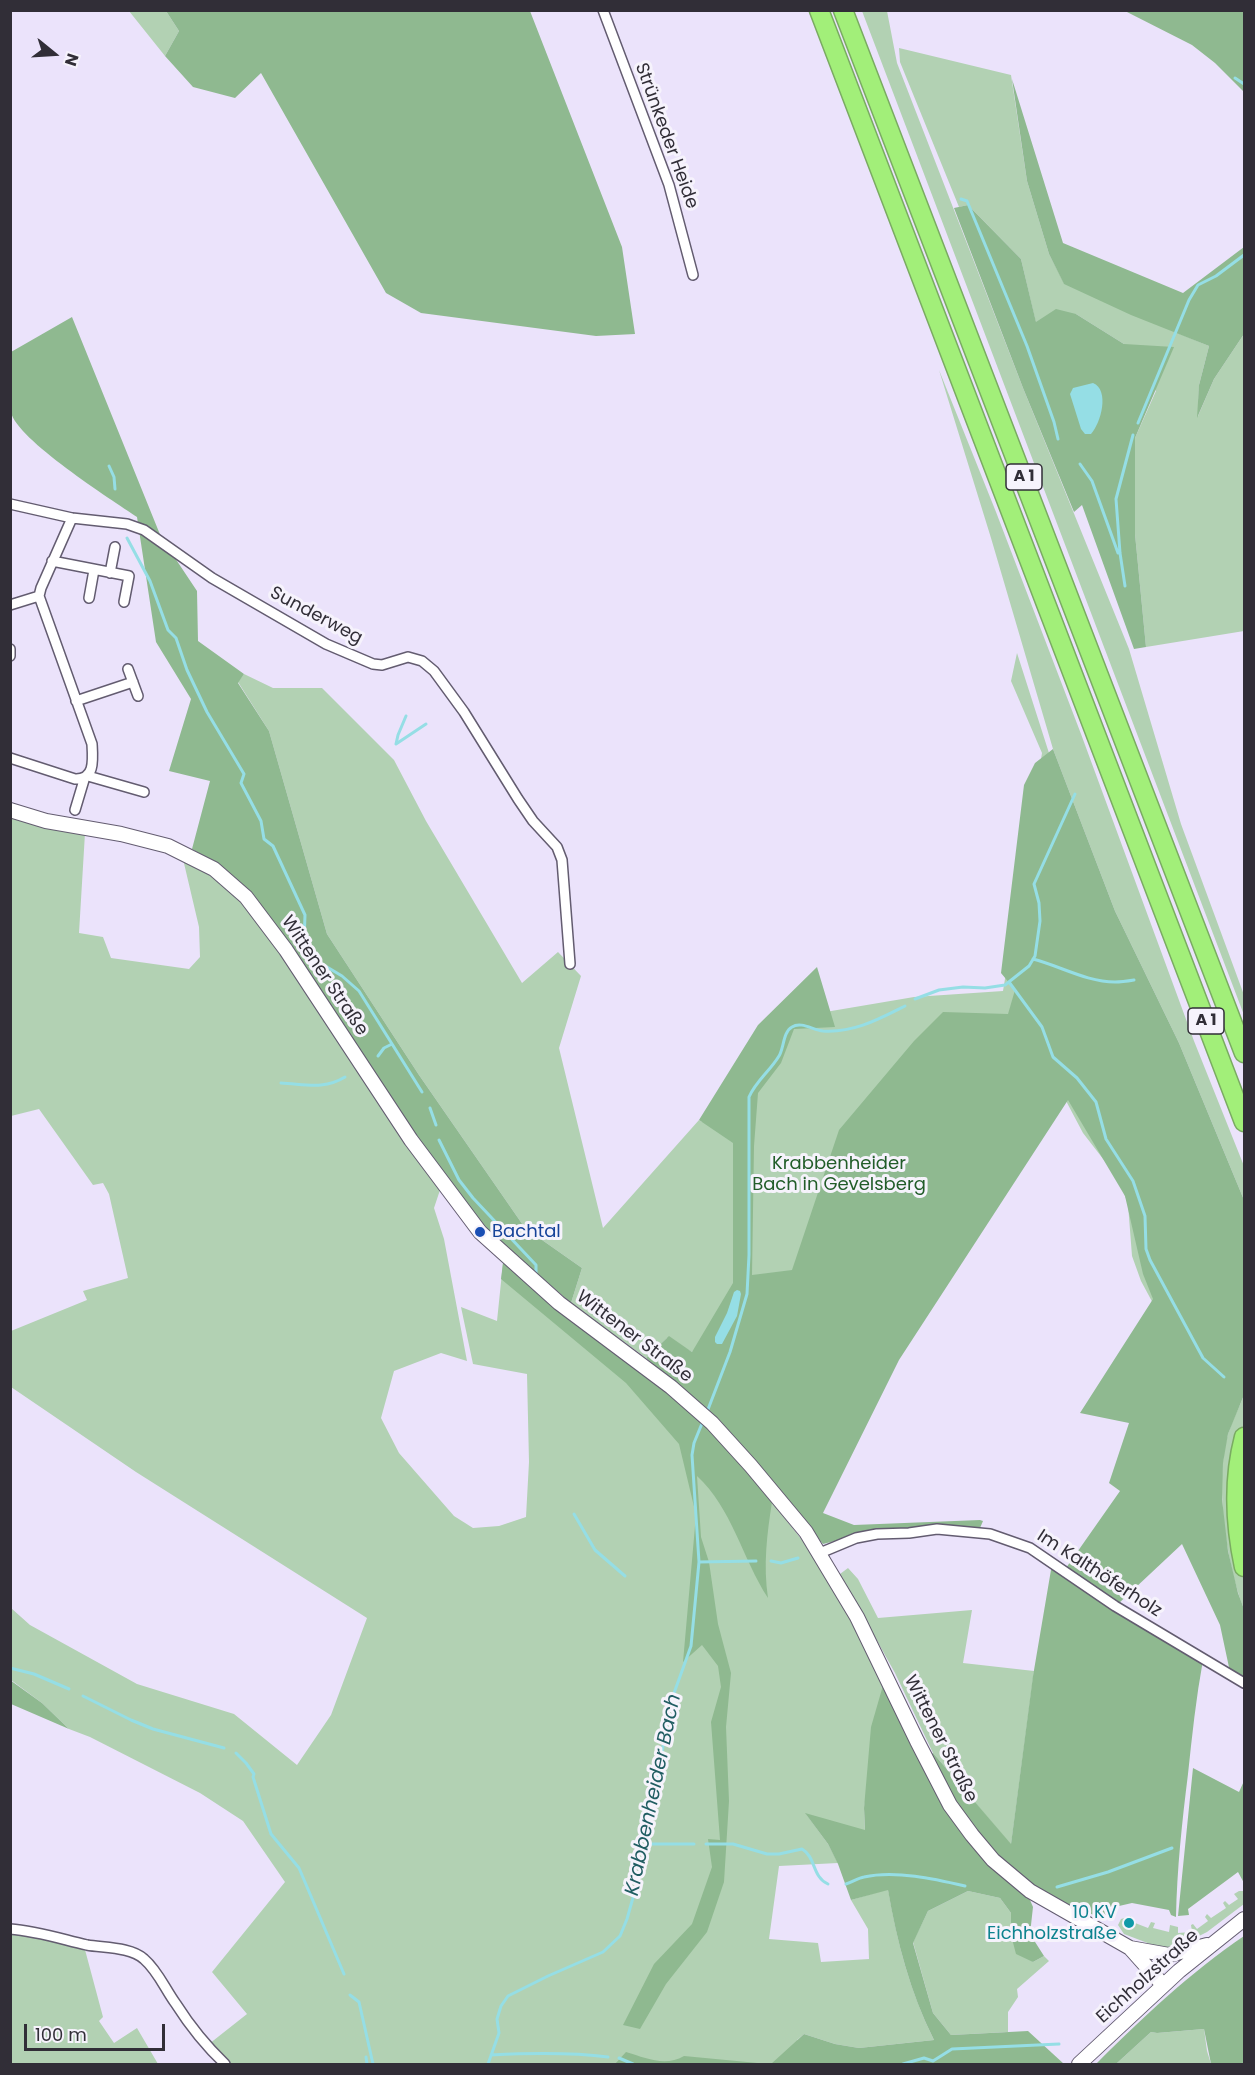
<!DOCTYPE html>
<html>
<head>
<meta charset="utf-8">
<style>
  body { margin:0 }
  #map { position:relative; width:1255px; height:2075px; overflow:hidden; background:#ebe3fb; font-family:Poppins,sans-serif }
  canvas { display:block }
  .frame { position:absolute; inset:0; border:12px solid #312e37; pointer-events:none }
  .north { position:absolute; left:24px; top:24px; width:60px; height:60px; -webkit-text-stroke:4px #f6f3fc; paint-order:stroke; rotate:108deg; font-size:16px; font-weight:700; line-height:24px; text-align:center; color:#312e37 }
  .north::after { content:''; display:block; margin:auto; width:21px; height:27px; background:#312e37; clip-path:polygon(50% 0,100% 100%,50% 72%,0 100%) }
  .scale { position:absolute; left:24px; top:2024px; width:141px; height:27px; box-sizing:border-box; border:3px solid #312e37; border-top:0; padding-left:8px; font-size:18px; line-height:21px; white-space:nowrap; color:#312e37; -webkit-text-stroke:4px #f6f3fc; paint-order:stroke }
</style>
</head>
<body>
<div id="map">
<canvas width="1255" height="2075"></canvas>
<div class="frame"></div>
<div class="north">N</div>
<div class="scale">100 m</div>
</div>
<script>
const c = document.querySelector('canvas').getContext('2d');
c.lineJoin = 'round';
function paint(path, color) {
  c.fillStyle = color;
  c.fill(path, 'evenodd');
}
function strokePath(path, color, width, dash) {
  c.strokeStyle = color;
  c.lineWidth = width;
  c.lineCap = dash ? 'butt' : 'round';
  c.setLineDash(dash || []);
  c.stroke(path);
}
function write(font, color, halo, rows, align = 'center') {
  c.font = font + ' Poppins,sans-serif';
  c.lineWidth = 6;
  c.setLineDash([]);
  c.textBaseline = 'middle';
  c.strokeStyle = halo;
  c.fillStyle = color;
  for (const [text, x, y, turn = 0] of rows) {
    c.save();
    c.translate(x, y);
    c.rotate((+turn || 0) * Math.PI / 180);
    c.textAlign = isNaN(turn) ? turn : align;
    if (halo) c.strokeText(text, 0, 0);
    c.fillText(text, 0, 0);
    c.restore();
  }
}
paint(new Path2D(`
  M129 11H166L179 31 165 56Z
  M862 11H887L897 63 1023 388 1129 649 1181 824 1244 995V1015Z
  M899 48 1011 75 1027 181 1049 254 1064 283 1132 314 1209 346 1199 385 1198 416 1214 379 1244 334V631L1146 647 1135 534V438L1156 391 1124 344 1076 314 1036 323 1021 259 968 205 959 207 900 62Z
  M939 370 996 512 1081 734 1194 1041 1244 1166V1200L1179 1043 1115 911 1053 749 991 538Z
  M1017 653 1064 800 1162 1320 1141 1281 1132 1256 1128 1204 1123 1191 1107 1164 1083 1133 1065 1099 692 1352 667 1338 646 1358 571 1303 582 1268 525 1228 419 1075 327 934 269 731 238 682 244 674 273 688H322L394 760 426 821 522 983 558 952 581 976 559 1048 603 1228 699 1120 702 1122 784 1019 914 997 1003 991 1042 753 1011 681Z
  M11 816 85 833 79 933 103 937 111 958 189 969 200 957 199 927 183 859C215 877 231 890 256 917L440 1190 434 1208 444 1239 467 1361 441 1353 394 1371 381 1418 399 1453 454 1516 473 1528 499 1526 526 1517 529 1462 527 1374 473 1364 461 1307 497 1321 503 1263 744 1467 814 1555 852 1616 884 1682 864 1808 865 1831 806 1814 828 1844 838 1863 779 1866 769 1939 818 1943 821 1962 869 1959 868 1929 851 1900 888 1889C897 1942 910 1992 934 2040L859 2048 835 2044 804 2034 797 2040 839 2064H229L209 2044 247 2014 212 1972 285 1882 243 1821 200 1793 90 1737 69 1729 42 1703 11 1680V1608L30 1625 137 1684 234 1714 297 1765 331 1715 367 1618 136 1472 11 1387V1331L87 1300 83 1291 128 1278 109 1194 103 1183 93 1185 39 1109 11 1116Z
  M1244 1395V1429L1236 1550 1244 1582V1609C1226 1564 1214 1481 1228 1434 1232 1421 1239 1408 1244 1395Z
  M848 1568 858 1579 878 1618 972 1610 963 1663 1034 1671 1011 1845 933 1753 895 1673 840 1574Z
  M968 1891 1000 1898 1011 1913V1935L1033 1962 1044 1956 1049 1961 1017 1989 1018 1997 1008 2012V2032L951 2035 933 2013 913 1942 928 1911Z
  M1239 1891H1244V1904L1207 1932 1179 1946 1172 1945 1167 1948 1158 1947 1124 1934 1118 1925 1121 1919 1131 1916 1130 1921 1148 1928 1151 1922 1155 1923 1153 1928 1169 1932 1170 1925 1178 1927V1933L1192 1932 1191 1925 1193 1924 1197 1929 1208 1921 1205 1917 1207 1914 1211 1918 1226 1908 1223 1903 1225 1901 1229 1905 1238 1899 1234 1894Z
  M10 1931 84 1946 103 2017 99 2021 114 2043 137 2028 158 2064H11Z
  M1204 2029 1207 2051 1211 2064H1116L1151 2032 1157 2033Z`), '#b2d1b3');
paint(new Path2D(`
  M166 11H530L622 247 635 334 596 336 421 313 386 293 261 73 235 98 193 87 165 56 179 31Z
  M1125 11H1244V92L1215 63 1192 45Z
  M1012 79 1063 243 1183 293 1244 247V334L1214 379 1197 418 1199 385 1209 346 1131 315 1064 284 1049 254 1027 181Z
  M968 205 1021 259 1036 322 1056 309 1076 314 1124 344 1174 347 1135 438V534L1146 647 1134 649 1082 505 1074 512 1023 388 954 208Z
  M72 317 161 537 197 591 198 641 244 674 238 683 269 731 327 934 419 1075 525 1228 582 1268 571 1303 488 1231 450 1187 222 867 192 849 210 781 169 771 191 699 156 642 137 517C112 500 16 439 11 412 8 398 11 367 11 352Z
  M1053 749 1115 911 1179 1043 1244 1200V1395L1228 1434 1223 1463 1222 1499 1228 1551 1238 1593 1244 1609V1681L1230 1672 1220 1625 1182 1544 1118 1604 1066 1568 1120 1491 1109 1483 1129 1423 1080 1413 1153 1299 1143 1274 1125 1196 1068 1100 899 1360 823 1513 854 1525 980 1520 983 1521 980 1528C927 1527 874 1530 823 1544L716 1419 646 1358 669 1336 692 1352 733 1283V1143L699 1120 758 1025 817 967 835 1027 794 1029 781 1063 758 1093 754 1146 752 1275 792 1270 839 1130 914 1041 943 1012 1008 1014 1015 990 1001 973 1024 785 1035 763Z
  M503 1263 545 1299 648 1374 703 1423 744 1467 772 1502C767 1534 763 1565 768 1598 742 1558 732 1508 697 1476L701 1537 709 1562 718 1624 731 1673 726 1727 729 1801 724 1882 707 1932 666 1984 640 2029 623 2025 654 1964 692 1924 712 1867 708 1839 720 1840 711 1722 721 1687 718 1666 702 1645 683 1662 696 1515 679 1444 626 1383 501 1279Z
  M1052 1564 1203 1660C1196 1698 1192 1736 1188 1774 1182 1822 1177 1869 1176 1917L1171 1915 1169 1910 1132 1903 1119 1906 1101 1918C1077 1908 1053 1899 1031 1884 984 1854 955 1803 929 1755L933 1753 1011 1844 1033 1676Z
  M10 1680 42 1703 69 1729 11 1704Z
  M884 1682 949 1813 980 1856 1030 1900 1033 1907 1030 1934 1044 1956 1033 1962 1016 1954 1011 1935V1913L1000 1898 968 1891 928 1911 913 1943 933 2013 951 2035 1028 2031 1064 2064H771L804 2034 835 2044 859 2048 934 2040C910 1992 897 1942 888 1890L851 1900 838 1864 828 1844 805 1813 865 1830 864 1808 871 1727Z
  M1193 1768 1239 1792 1244 1781V1883L1238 1872 1188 1909 1189 1915 1178 1916Z
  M1244 1936V2064H1211L1204 2029 1157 2033 1151 2032 1116 2064H1096C1141 2019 1192 1971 1244 1936Z
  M626 2052C646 2058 665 2067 684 2056L768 2064H615Z`), '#8fb990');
paint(new Path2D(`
  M1093 383C1110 390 1101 423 1091 434H1085L1081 429 1070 394 1073 388Z
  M737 1290 740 1291 741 1294 737 1316 722 1344H717L715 1342V1337L727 1313 734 1292Z`), '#95dee5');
strokePath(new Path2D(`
  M1235 78 1244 84
  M961 199 967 201 1027 346 1054 422 1058 439
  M1138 423 1189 300 1198 285 1216 276 1244 255
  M1080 464 1092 481 1118 553
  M109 466 114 477 115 489
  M127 538 150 581 168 630 176 638 187 670 207 712 244 774 241 783 261 821 264 839 273 846 305 915 304 942 317 961 342 976 359 991 422 1092
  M1125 586 1120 553 1116 499 1133 435
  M396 744 426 724
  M396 744 398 735 406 716
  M1033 959C1060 966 1087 982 1115 982 1121 982 1128 981 1134 980
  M1009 982 1042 1027 1053 1057 1077 1078 1096 1102 1106 1139 1133 1181 1145 1216 1146 1249 1150 1260 1203 1358 1224 1377
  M915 999 939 990 963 987 985 988 1005 985 1029 966 1035 956 1040 921 1039 903 1034 884 1075 794
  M378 1056 384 1048 392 1044
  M281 1083C305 1084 324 1090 345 1077
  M430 1108 436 1125
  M439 1140 459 1180 473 1198 536 1265V1273
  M707 1412 730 1352 747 1294 749 1255V1097C756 1081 770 1071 779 1056 784 1048 783 1032 792 1027 801 1021 813 1030 823 1031 854 1033 879 1019 905 1006
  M574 1514 595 1550 625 1576
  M771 1561 781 1563 798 1558
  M699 1562 756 1561
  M10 1668 34 1674 69 1689
  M83 1696 131 1720 153 1729 224 1748
  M236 1753 246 1763 254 1774 253 1777 271 1834 299 1868 344 1974
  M648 1844H694
  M706 1844H733L767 1854H779L802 1849C816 1857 812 1877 828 1884
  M846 1884C853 1882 858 1878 864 1877 895 1870 935 1879 965 1886
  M1057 1887 1108 1872 1172 1848
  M350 1995 359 2002 373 2064
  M491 2055C530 2053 569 2052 608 2057
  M366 2057 367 2064
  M619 2058 633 2064
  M488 2064 499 2033 497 2019 501 2006 508 1996 548 1976 603 1952 620 1936 627 1919 648 1844 669 1707 691 1646 699 1562 692 1455 694 1443 703 1421
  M903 2064 924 2058 933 2061 952 2049 1059 2044`), '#95dee5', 3);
const minor = new Path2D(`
  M603 10 669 185 693 275
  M10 504 72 518 127 524 144 530 212 578 326 644 373 664 382 665 408 657 422 661 434 671 464 712 518 799 533 821 557 847 562 860 570 964
  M52 561 129 576 124 602
  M110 573 115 547
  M89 598 94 570
  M10 605 39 596
  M10 649V656
  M128 669 138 696
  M76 701 133 682
  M10 758 75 779C95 780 93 760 92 744L39 596 41 588 72 518
  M88 776 144 792
  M75 810 84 780
  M820 1553 856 1538 877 1534 909 1533 937 1529 990 1534 1030 1548 1115 1606 1244 1683
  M10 1929C37 1931 61 1939 87 1945 104 1948 131 1947 144 1959 158 1971 165 1989 176 2004 190 2026 206 2046 225 2064`);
const secondary = new Path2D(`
  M10 810 46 821 121 834 168 846 214 869 246 897 286 950 411 1140 480 1232 559 1303 671 1387 712 1423 751 1466 806 1532 857 1617 917 1741 950 1805 972 1835 993 1860 1030 1891 1130 1948 1163 1985
  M1130 1948 1169 1955 1207 1945
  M1079 2064 1179 1971 1244 1919`);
const motorway = new Path2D(`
  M819 10 1244 1122
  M843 10 1244 1053
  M1244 1437C1233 1479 1235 1525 1244 1567`);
strokePath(minor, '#635c70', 12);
strokePath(secondary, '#635c70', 16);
strokePath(motorway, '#7aab62', 21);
strokePath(minor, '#fff', 9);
strokePath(secondary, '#fff', 14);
strokePath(motorway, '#a2ef79', 18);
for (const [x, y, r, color] of [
  [480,1232,6,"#1a4fb4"],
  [1129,1923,6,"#0f9aa8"]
]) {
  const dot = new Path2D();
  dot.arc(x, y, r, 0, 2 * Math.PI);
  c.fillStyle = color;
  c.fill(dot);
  strokePath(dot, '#f6f3fc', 2);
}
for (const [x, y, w] of [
  [1024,477,36],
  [1206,1021,36]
]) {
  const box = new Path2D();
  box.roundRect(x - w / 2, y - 13, w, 26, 4.5);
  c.fillStyle = '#f6f3fc';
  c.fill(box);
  strokePath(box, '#312e37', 1.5);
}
write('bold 16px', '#312e37', null, [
  ["A 1",1024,477],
  ["A 1",1206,1021]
]);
write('18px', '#312e37', '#f6f3fc', [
  ["Strünkeder Heide",666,136,70],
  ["Sunderweg",316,616,28],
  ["Wittener Straße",324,976,56],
  ["Wittener Straße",634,1337,37],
  ["Im Kalthöferholz",1099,1574,33],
  ["Wittener Straße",940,1739,63],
  ["Eichholzstraße",1148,1977,-42]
]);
write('18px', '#225d29', '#f6f3fc', [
  ["Krabbenheider",839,1164],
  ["Bach in Gevelsberg",839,1185]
]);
write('18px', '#164399', '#f6f3fc', [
  ["Bachtal",492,1232]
], 'left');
write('18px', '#0d838f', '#f6f3fc', [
  ["10 KV",1117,1913],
  ["Eichholzstraße",1117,1934]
], 'right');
write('italic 20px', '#205d62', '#f6f3fc', [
  ["Krabbenheider Bach",654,1795,-78]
]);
</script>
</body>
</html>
